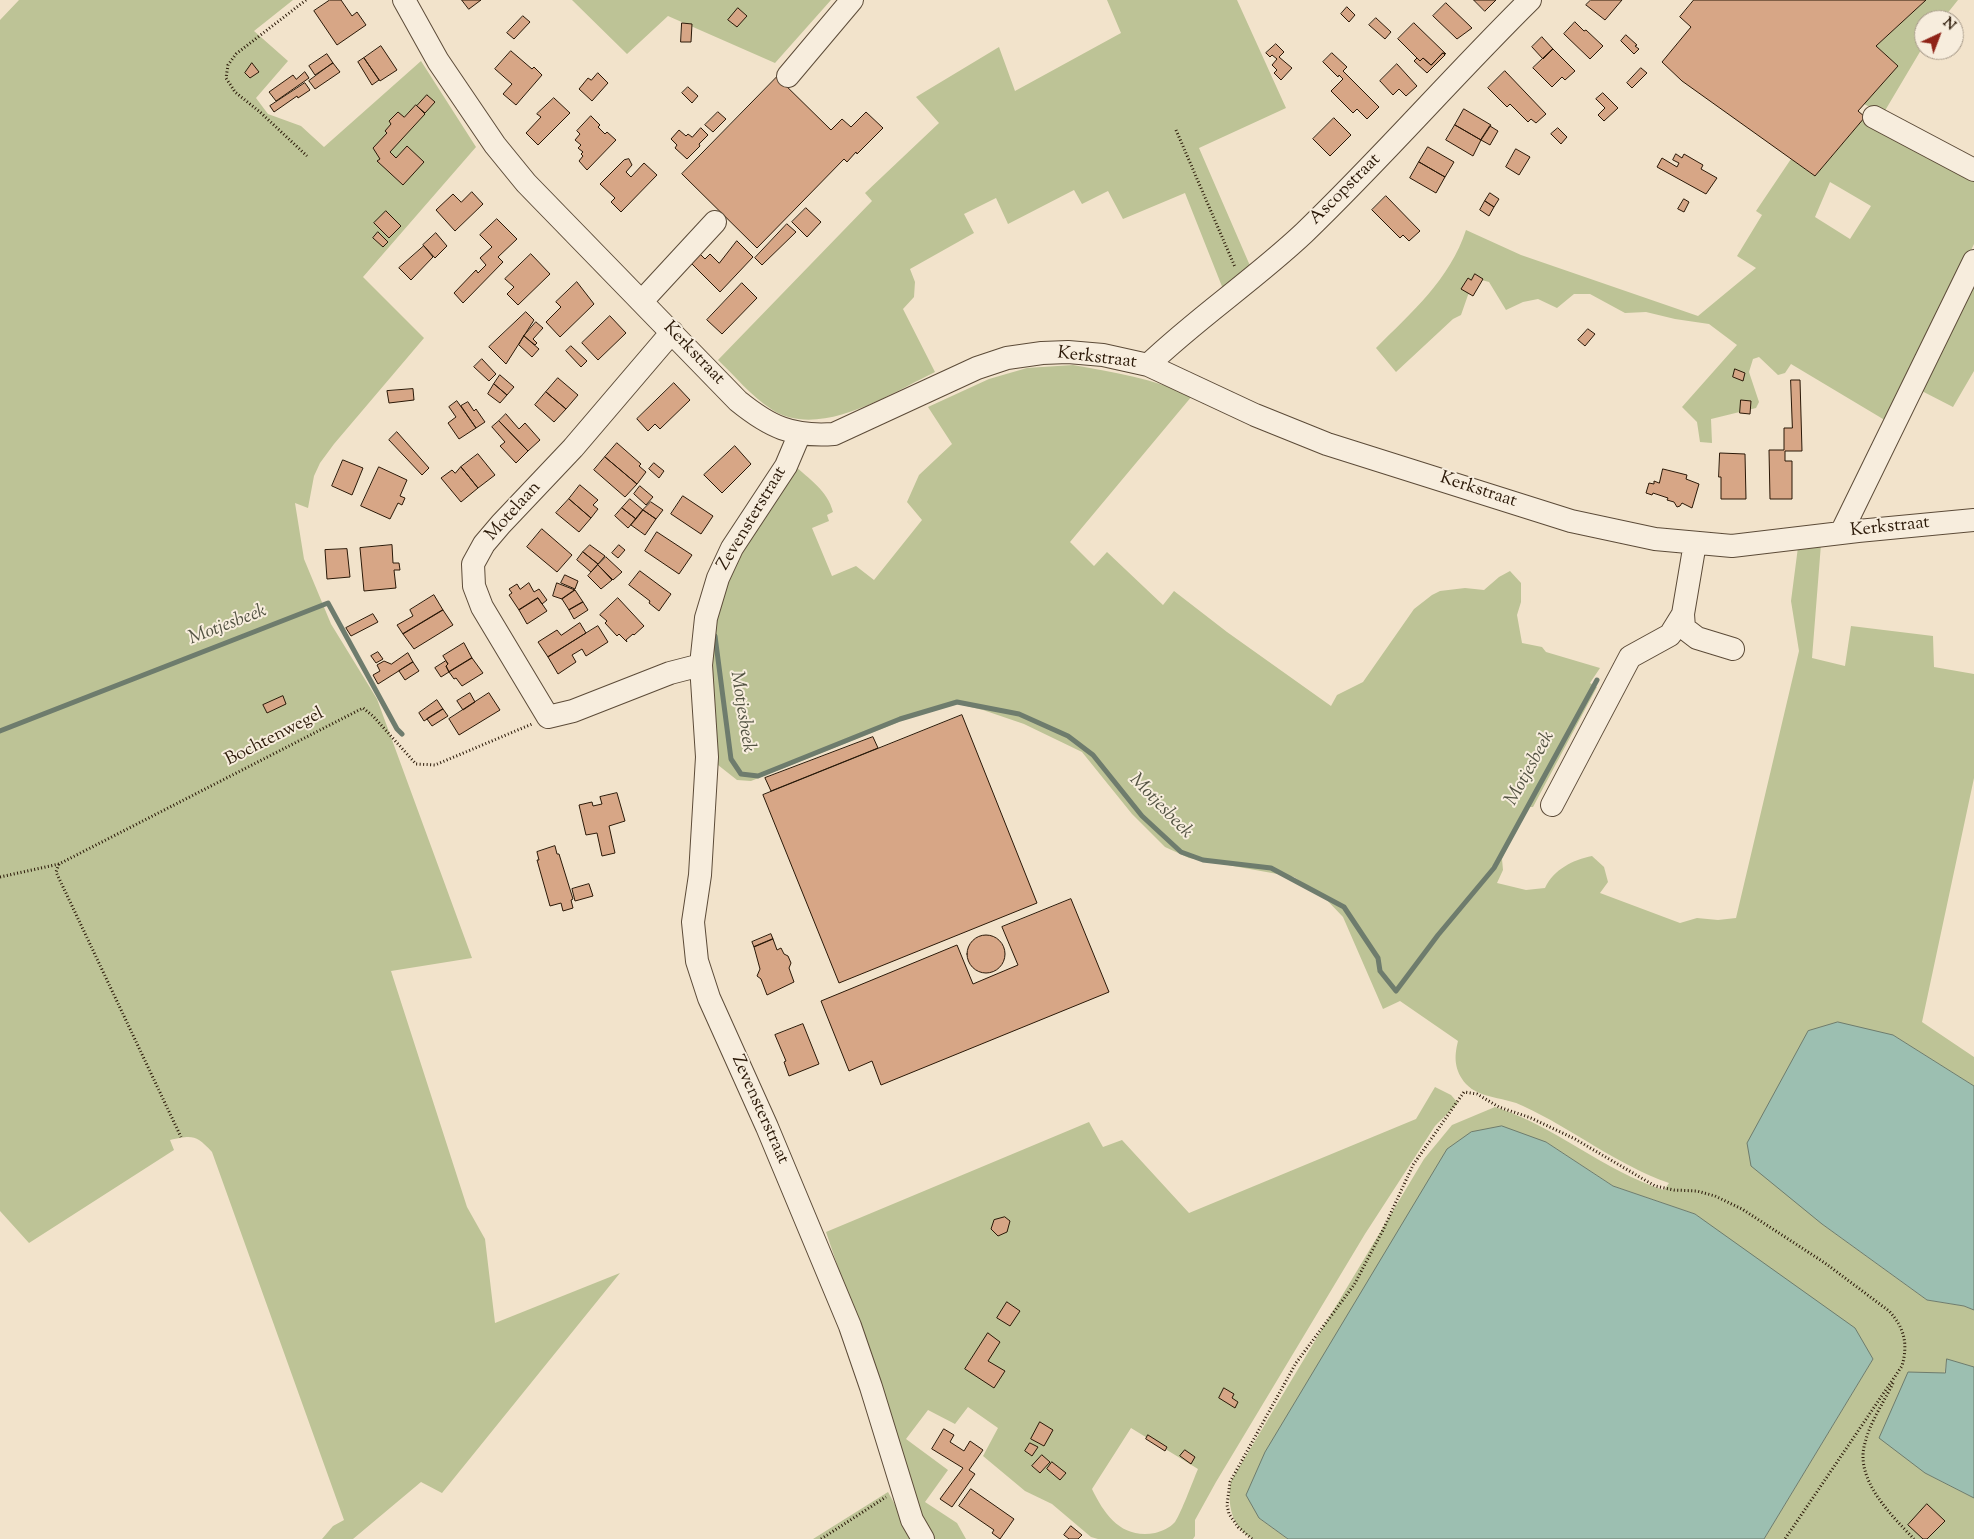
<!DOCTYPE html>
<html>
<head>
<meta charset="utf-8">
<style>
  body { margin:0 }
  #map { position:relative; width:1974px; height:1539px; overflow:hidden; background:#f2e3cb; font-family:"Sorts Mill Goudy",serif }
  canvas { display:block }
  .north { position:absolute; left:1914px; top:10px; width:50px; height:50px; box-sizing:border-box; background:#f7eddd; border:1px solid #a59887; border-radius:50%; rotate:43deg; font-size:14px; font-weight:700; line-height:20px; text-align:center; color:#2a1807 }
  .north::after { content:''; display:block; margin:auto; width:18px; height:22px; background:#8f2418; clip-path:polygon(50% 0,100% 100%,50% 72%,0 100%) }
</style>
</head>
<body>
<div id="map">
<canvas width="1974" height="1539"></canvas>
<div class="north">N</div>
</div>
<script>
const c = document.querySelector('canvas').getContext('2d');
c.lineJoin = 'round';
function paint(path, color) {
  c.fillStyle = color;
  c.fill(path, 'evenodd');
}
function strokePath(path, color, width, dash) {
  c.strokeStyle = color;
  c.lineWidth = width;
  c.lineCap = dash ? 'butt' : 'round';
  c.setLineDash(dash || []);
  c.stroke(path);
}
function write(font, color, halo, rows, align = 'center') {
  c.font = font + ' "Sorts Mill Goudy",serif';
  c.lineWidth = 4;
  c.setLineDash([]);
  c.textBaseline = 'middle';
  c.strokeStyle = halo;
  c.fillStyle = color;
  for (const [text, x, y, turn = 0] of rows) {
    c.save();
    c.translate(x, y);
    c.rotate((+turn || 0) * Math.PI / 180);
    c.textAlign = isNaN(turn) ? turn : align;
    if (halo) c.strokeText(text, 0, 0);
    c.fillText(text, 0, 0);
    c.restore();
  }
}
paint(new Path2D(`
  M19 0H293L254 31 288 61 256 98 268 114 301 126 324 147 421 61 476 147 363 277 424 338 334 444 320 463 314 476 308 508 295 503 304 559 331 624 377 699 472 958 391 971 467 1207 485 1239 495 1323 620 1273 442 1493 421 1482 353 1539H322L333 1526 344 1520 212 1152C196 1135 193 1135 170 1140L174 1150 29 1243 0 1211V20Z
  M572 0H831L775 63 668 16 627 54Z
  M1107 0H1237L1286 108 1199 148 1251 268 1223 289 1185 193 1123 219 1108 191 1082 204 1074 190 1008 224 996 198 964 214 974 233 910 269 915 282 914 297 903 309 935 372C891 393 819 441 771 409 751 396 735 376 718 360L872 201 865 193 939 123 916 97 999 47 1015 91 1121 33Z
  M1926 0H1958L1942 20H1924V45L1883 114 1864 104 1898 66 1876 46Z
  M1865 117 1974 170V244L1888 422 1791 364 1785 373 1778 375 1759 357 1753 359 1749 372 1759 402 1756 408 1711 419 1712 443 1700 442 1697 422 1682 407 1737 345 1709 324 1675 319 1646 312 1625 313 1590 294H1574L1557 308 1538 299 1523 302 1506 310 1489 282 1478 279 1468 295 1461 315 1453 319 1396 372 1376 348C1412 312 1450 279 1466 230L1521 255 1698 316 1756 268 1737 256 1762 215 1756 211 1791 159 1815 176ZM1830 182 1871 206 1850 239 1815 217Z
  M1974 271V371L1953 407 1916 388Z
  M1073 365C1114 372 1154 379 1192 396L1070 542 1094 566 1107 552 1163 605 1174 591 1227 632 1331 706 1337 695 1363 682 1414 609 1432 595 1440 591 1465 588 1484 590 1499 577 1510 571 1521 583V602L1517 615 1522 643 1542 647 1546 652 1600 668 1590 683 1597 687 1533 807H1527L1502 859 1503 870 1497 883 1526 890 1545 888C1554 869 1573 860 1592 856L1604 867 1608 882 1600 893 1680 923 1697 918 1718 920 1736 918 1799 651 1791 601 1798 547 1821 544 1812 658 1845 666 1851 626 1933 636 1934 667 1974 674V778L1922 1022 1974 1057V1086L1893 1035 1822 1224 1927 1300 1964 1306 1974 1310V1367L1947 1360 1925 1473 1974 1498V1539H1764L1873 1359 1695 1214 1613 1186 1546 1142 1259 1518 1288 1539H1253C1231 1526 1227 1505 1231 1481L1424 1159 1452 1125 1495 1107C1555 1126 1604 1171 1664 1190L1669 1183C1617 1165 1573 1129 1523 1106 1506 1097 1480 1099 1466 1084 1454 1070 1454 1057 1458 1041L1400 1001 1383 1009 1343 917 1323 896 1294 877 1189 858 1165 847 1132 814 1082 752 1024 724 983 710 958 704 919 714 751 781 737 780 718 765 710 658 726 567 793 464C809 479 828 491 833 512L827 515 829 521 812 528 832 576 856 566 874 580 922 520 907 502 919 475 952 444 928 407 989 379 1027 368Z
  M1435 1087 1451 1095 1458 1103 1435 1126 1365 1234 1216 1482 1195 1520V1536L1193 1539H1098L1091 1537 1052 1504 1025 1491 983 1456 998 1428 968 1407 955 1424 928 1410 906 1439 948 1470 925 1502 957 1523 966 1539H935L917 1504 893 1429 826 1232 1089 1122 1103 1147 1122 1140 1189 1213 1416 1119ZM1131 1428 1198 1469C1192 1483 1182 1511 1175 1522 1170 1528 1162 1531 1155 1533 1122 1539 1105 1516 1092 1489Z
  M888 1492 914 1539H813Z`), '#bdc396');
const water = new Path2D(`
  M1838 1022 1893 1035 1974 1086V1310L1964 1306 1927 1300 1822 1224 1751 1166 1747 1143 1808 1031Z
  M1502 1126 1546 1142 1613 1186 1695 1214 1855 1328 1873 1359 1764 1539H1288L1259 1518 1246 1495 1265 1452 1447 1149 1471 1132Z
  M1947 1359 1974 1367V1498L1925 1473 1879 1438 1908 1372 1945 1373Z`);
paint(water, '#9cbfb1');
strokePath(water, '#6e7c6d', 1);
strokePath(new Path2D(`
  M715 636 731 759 741 774 758 776 900 719 957 702 1019 714 1068 736 1093 755 1142 816 1181 852 1203 860 1271 868 1344 907 1378 958 1380 971 1396 991 1438 935 1494 868 1597 680
  M0 731 328 603 397 729 402 734`), '#6e7c6d', 5);
const building = new Path2D(`
  M330 0H341L352 16 357 12 366 25 337 45 314 11Z
  M462 0H481L469 9Z
  M1474 0H1496L1485 11Z
  M1591 0H1622L1605 20 1586 5Z
  M1694 0H1926L1876 46 1898 66 1858 111 1865 117 1815 176 1682 81 1662 62 1691 27 1680 17Z
  M1446 3 1472 28 1457 39 1433 16Z
  M1347 7 1355 15 1349 22 1341 14Z
  M738 8 747 16 737 27 728 20Z
  M523 16 530 22 514 39 507 33Z
  M1376 18 1391 32 1385 39 1369 25Z
  M1575 22 1584 31 1586 30 1603 46 1590 59 1564 34Z
  M682 23 692 24 691 42H681Z
  M1414 23 1446 54 1443 53 1431 65 1423 58 1420 61 1398 39Z
  M1626 35 1637 45 1635 46 1639 49 1634 54 1621 41Z
  M1542 37 1553 49 1543 59 1532 47Z
  M1276 44 1284 52 1279 57 1292 68 1281 80 1274 73 1277 70 1272 65 1277 59 1272 55 1270 57 1266 53Z
  M381 46 397 70 380 81 364 58Z
  M1553 49 1575 71 1565 80 1562 77 1552 87 1533 68Z
  M511 51 532 69 534 67 542 75 516 105 503 94 512 84 495 69Z
  M1332 53 1347 67 1343 71 1379 107 1367 119 1357 109 1353 113 1331 91 1343 79 1339 75 1338 77 1323 62Z
  M1443 53 1445 55 1427 73 1414 61 1417 58 1420 61 1423 58 1431 65Z
  M327 54 333 63 315 75 309 66Z
  M364 58 379 80 372 85 358 62Z
  M252 63 259 72 250 78 245 73Z
  M333 63 340 72 315 89 309 81Z
  M1397 64 1417 86 1406 96 1399 89 1393 95 1380 81Z
  M1641 68 1647 73 1632 88 1627 83Z
  M1505 71 1546 114 1536 123 1531 119 1528 122 1510 104 1507 107 1488 88Z
  M305 72 309 78 276 101 269 92 293 75 296 79Z
  M598 73 608 83 592 101 579 89 588 78 591 80Z
  M777 77 831 130 842 119 851 127 866 112 883 128 857 154 856 152 847 162 844 159 757 248 682 174Z
  M305 83 310 90 298 98 297 96 274 112 270 106Z
  M688 87 698 96 692 103 682 93Z
  M1603 93 1618 108 1604 121 1598 115 1605 108 1596 99Z
  M427 95 435 102 425 113 417 106Z
  M554 98 570 113 538 145 526 133 541 117 537 114Z
  M416 105 425 114 390 152 396 158 407 146 424 162 403 185 377 161 380 159 373 148 387 133 385 131 391 124 389 121 398 112 404 117Z
  M1464 109 1491 125 1481 140 1455 125Z
  M718 112 726 119 713 132 705 125Z
  M591 116 600 125 598 127 605 134 607 132 616 140 587 170 579 161 583 156 581 154 583 152 578 148 581 145 575 140 580 134 577 131Z
  M1334 118 1351 135 1330 156 1313 139Z
  M1455 125 1481 140 1473 156 1446 140Z
  M1490 126 1498 131 1490 145 1481 140Z
  M701 128 708 135 699 144 700 146 687 159 675 148 677 145 671 139 679 130 686 136 688 134 692 137Z
  M1558 128 1567 137 1561 144 1551 134Z
  M1428 147 1454 162 1445 177 1419 162Z
  M1516 149 1530 157 1519 175 1506 167Z
  M1676 154 1682 158 1684 154 1703 165 1701 169 1717 178 1706 194 1657 167 1662 158 1677 167 1679 163 1673 160Z
  M629 159 632 165 626 172 631 177 644 163 657 175 621 212 611 202 615 198 600 184 624 160Z
  M1419 162 1445 177 1436 193 1410 178Z
  M472 192 483 204 455 231 436 210 453 194 461 202Z
  M1490 193 1499 199 1494 207 1485 201Z
  M1386 196 1420 231 1409 241 1403 235 1400 238 1372 210Z
  M1684 199 1689 202 1684 212 1678 209Z
  M1485 201 1494 207 1489 216 1480 210Z
  M806 208 821 222 807 237 792 222Z
  M386 211 401 226 389 238 374 223Z
  M497 219 517 239 498 257 503 262 463 303 454 293 476 270 478 273 486 265 480 258 492 247 480 235Z
  M787 224 796 232 762 265 755 258Z
  M378 232 388 242 383 247 373 238Z
  M436 233 447 246 435 258 423 245Z
  M737 241 753 257 720 292 691 263 700 254 705 259 710 254 719 263Z
  M424 246 433 257 411 280 399 268Z
  M531 254 550 274 518 305 507 294 514 287 505 279Z
  M1475 274 1483 279 1473 296 1461 289 1468 278 1471 280Z
  M577 282 594 304 560 337 546 322 561 307 556 302Z
  M742 283 757 298 722 334 707 320Z
  M526 312 534 320 506 364 489 347Z
  M610 316 626 333 598 360 582 343Z
  M536 322 543 328 533 339 537 343 535 345 524 336Z
  M1588 329 1595 334 1585 346 1578 340Z
  M524 336 539 349 532 357 519 345Z
  M571 346 587 361 581 367 566 351Z
  M482 359 496 374 489 381 474 367Z
  M1735 369 1745 373 1743 381 1733 377Z
  M500 375 514 387 507 395 494 384Z
  M558 378 578 395 566 409 546 392Z
  M1791 380H1800L1802 451H1785V461H1792V499H1770L1769 450H1784V428H1792Z
  M674 383 690 400 660 429 655 424 648 431 637 419Z
  M494 384 507 395 500 403 488 394Z
  M413 389 414 400 389 403 387 391Z
  M546 392 566 409 554 422 535 405Z
  M1741 400 1751 401 1750 414 1740 413Z
  M457 401 476 428 459 439 448 423 456 417 449 407Z
  M468 402 474 411 476 409 485 422 476 428 461 406Z
  M506 414 519 429 525 423 540 440 528 451 499 421Z
  M499 421 528 451 516 463 500 446 505 442 492 427Z
  M397 432 429 468 422 475 389 440Z
  M617 443 641 464 639 466 646 472 637 484 605 457Z
  M735 446 751 464 722 493 704 475Z
  M1720 453 1745 454 1746 499H1721V477H1719Z
  M478 454 495 475 478 488 461 467Z
  M605 457 637 484 625 497 594 470Z
  M343 460 363 468 352 495 332 486Z
  M654 463 664 471 659 478 649 469Z
  M379 467 407 480 400 496 405 498 402 505 398 503 390 519 361 506Z
  M461 467 478 488 461 502 441 478 452 470 455 473Z
  M1663 469 1687 475 1686 479 1699 484 1692 508 1682 503 1680 506 1677 507 1674 502 1667 500 1668 498 1653 493 1652 495 1646 493 1649 483 1654 484V481L1659 483Z
  M580 485 598 500 593 505 598 509 591 518 569 499Z
  M640 486 653 497 646 505 634 494Z
  M683 496 713 516 701 534 671 514Z
  M569 499 591 518 579 532 556 513Z
  M630 499 643 510 636 519 622 508Z
  M651 502 663 510 656 519 643 510Z
  M622 508 636 519 628 528 615 516Z
  M643 510 656 519 645 535 631 525Z
  M542 529 572 555 557 572 527 547Z
  M657 532 692 555 679 574 645 551Z
  M392 545 393 563H399L400 570H394L396 588 364 591 360 548Z
  M590 545 605 556 598 564 583 552Z
  M619 545 625 550 618 558 612 553Z
  M347 549 350 577 327 579 325 550Z
  M583 552 598 564 591 572 577 560Z
  M606 557 622 572 613 580 598 565Z
  M598 565 612 580 601 589 588 576Z
  M640 571 671 594 659 611 649 603 650 601 629 585Z
  M565 575 578 581 575 589 561 583Z
  M529 583 534 592 539 589 547 600 542 604 538 598 519 610 509 595 512 593 509 589 517 584 520 589Z
  M557 583 575 590 562 599 553 596Z
  M575 590 583 602 569 610 562 599Z
  M434 595 443 610 403 634 397 625 413 616 410 610Z
  M538 598 547 611 527 624 519 610Z
  M618 598 644 626 634 635 633 634 626 640 627 642 619 634 617 636 605 623 607 621 600 615Z
  M583 602 588 610 574 619 569 610Z
  M443 610 453 625 414 649 403 634Z
  M373 614 378 622 351 636 346 628Z
  M580 623 586 633 548 657 538 642 557 630 561 635Z
  M598 626 608 642 586 656 582 649 572 655 576 662 558 674 548 657Z
  M464 643 472 658 449 672 446 666 448 664 443 656Z
  M378 652 383 659 376 663 371 656Z
  M408 653 413 662 378 684 373 675 380 671 377 665 384 661 391 664Z
  M472 658 483 673 462 686 456 678 454 679 449 672Z
  M446 661 448 664 446 666 449 672 441 677 435 668Z
  M413 662 419 671 405 680 399 671Z
  M470 693 475 702 463 710 457 701Z
  M489 693 500 710 459 735 449 719Z
  M283 696 286 704 267 713 263 705Z
  M437 700 443 709 424 721 419 713Z
  M443 709 448 716 432 726 427 719Z
  M962 715 1037 903 839 983 763 795Z
  M873 737 878 748 771 791 765 778Z
  M617 793 625 821 609 826 615 853 602 856 597 833 586 835 579 805 592 802 593 806 602 804 600 797Z
  M555 846 557 854H559L573 899 571 900 573 908 563 911 561 903 550 906 537 860H539L537 852Z
  M589 884 593 896 575 901 572 889Z
  M1071 899 1109 992 881 1085 872 1061 849 1071 821 1001 957 945 973 984 1018 965 1002 927Z
  M771 934 773 939 754 947 752 942Z
  M967 954a19 19 0 1 1 38 0a19 19 0 1 1-38 0Z
  M773 939 777 950 781 948 784 954 788 956 791 963 789 968 794 982 767 995 761 979 757 976 760 969 754 947Z
  M803 1024 819 1064 789 1076 784 1062 786 1061 775 1035Z
  M1005 1217 1010 1221 1007 1232 998 1236 991 1229 994 1220Z
  M1007 1302 1020 1311 1010 1326 997 1318Z
  M988 1333 1000 1342 988 1361 1005 1371 994 1388 965 1369Z
  M1224 1388 1234 1394 1232 1398 1238 1402 1235 1408 1219 1398Z
  M1040 1422 1053 1430 1044 1446 1031 1439Z
  M944 1429 954 1435 950 1442 964 1451 970 1441 983 1450 969 1470 975 1474 952 1507 940 1499 963 1468 932 1449Z
  M1148 1435 1167 1447 1165 1451 1146 1439Z
  M1030 1443 1038 1447 1032 1456 1025 1451Z
  M1185 1450 1195 1457 1191 1464 1180 1456Z
  M1042 1455 1050 1462 1040 1473 1032 1466Z
  M1052 1462 1066 1473 1060 1480 1047 1469Z
  M971 1489 1014 1519 1000 1539 992 1533 994 1530 959 1506Z
  M1927 1504 1945 1521 1927 1539H1923L1908 1525Z
  M1071 1526 1082 1535 1078 1539H1069L1064 1535Z`);
paint(building, '#d7a686');
strokePath(building, '#2a1807', 1);
const minor = new Path2D(`
  M404 0 438 61 495 145 526 183 738 401C770 427 792 437 834 434L977 368 1007 358 1042 353 1068 352 1103 355 1148 365 1255 415 1327 444 1571 521 1655 539 1732 546 1858 531 1974 520
  M788 76 852 0
  M1874 117 1974 170
  M642 301 715 222
  M672 332 573 448 501 524 484 544 473 564 474 586 482 607 548 717 573 711 670 673 701 665
  M1148 365C1197 318 1254 280 1304 233 1382 158 1453 76 1530 0
  M800 433 786 466 732 548 718 578 706 618 701 665 707 757 700 875 693 922 697 961 709 998 767 1127 850 1326 871 1387 912 1520 923 1539
  M1841 533 1974 261
  M1683 614 1684 628 1697 638 1733 649
  M1552 805 1630 657 1670 635 1683 614 1695 543`);
strokePath(minor, '#5c4b38', 24);
strokePath(new Path2D(`
  M306 0 236 54 228 65 226 78 235 92 260 112 307 156
  M1176 130 1235 267
  M59 864 56 872 181 1137
  M0 877 59 864 363 708 373 716 416 764 435 765 532 724
  M1893 1383C1884 1402 1870 1422 1865 1443 1854 1479 1891 1515 1914 1539
  M821 1539 886 1497
  M1252 1539 1238 1527 1229 1514 1227 1505 1230 1482 1296 1363 1354 1285 1383 1230 1413 1165 1464 1092 1477 1094 1499 1107 1531 1118 1575 1139 1655 1186 1674 1190 1697 1191 1715 1196 1742 1209 1825 1263 1889 1311C1905 1328 1908 1345 1902 1366L1785 1539`), '#2a1807', 3, [1, 2.5]);
strokePath(minor, '#f7eddd', 22);
write('18px', '#2a1807', '#f7eddd', [
  ["Ascopstraat",1346,190,-45],
  ["Kerkstraat",693,354,46],
  ["Kerkstraat",1097,359,7],
  ["Kerkstraat",1478,491,18],
  ["Motelaan",514,512,-48],
  ["Zevensterstraat",753,519,-59],
  ["Kerkstraat",1890,528,-6],
  ["Bochtenwegel",275,738,-27],
  ["Zevensterstraat",759,1110,66]
]);
write('italic 19px', '#525242', '#f7eddd', [
  ["Motjesbeek",228,626,-21],
  ["Motjesbeek",741,712,81],
  ["Motjesbeek",1531,769,-61],
  ["Motjesbeek",1160,807,46]
]);
</script>
</body>
</html>
